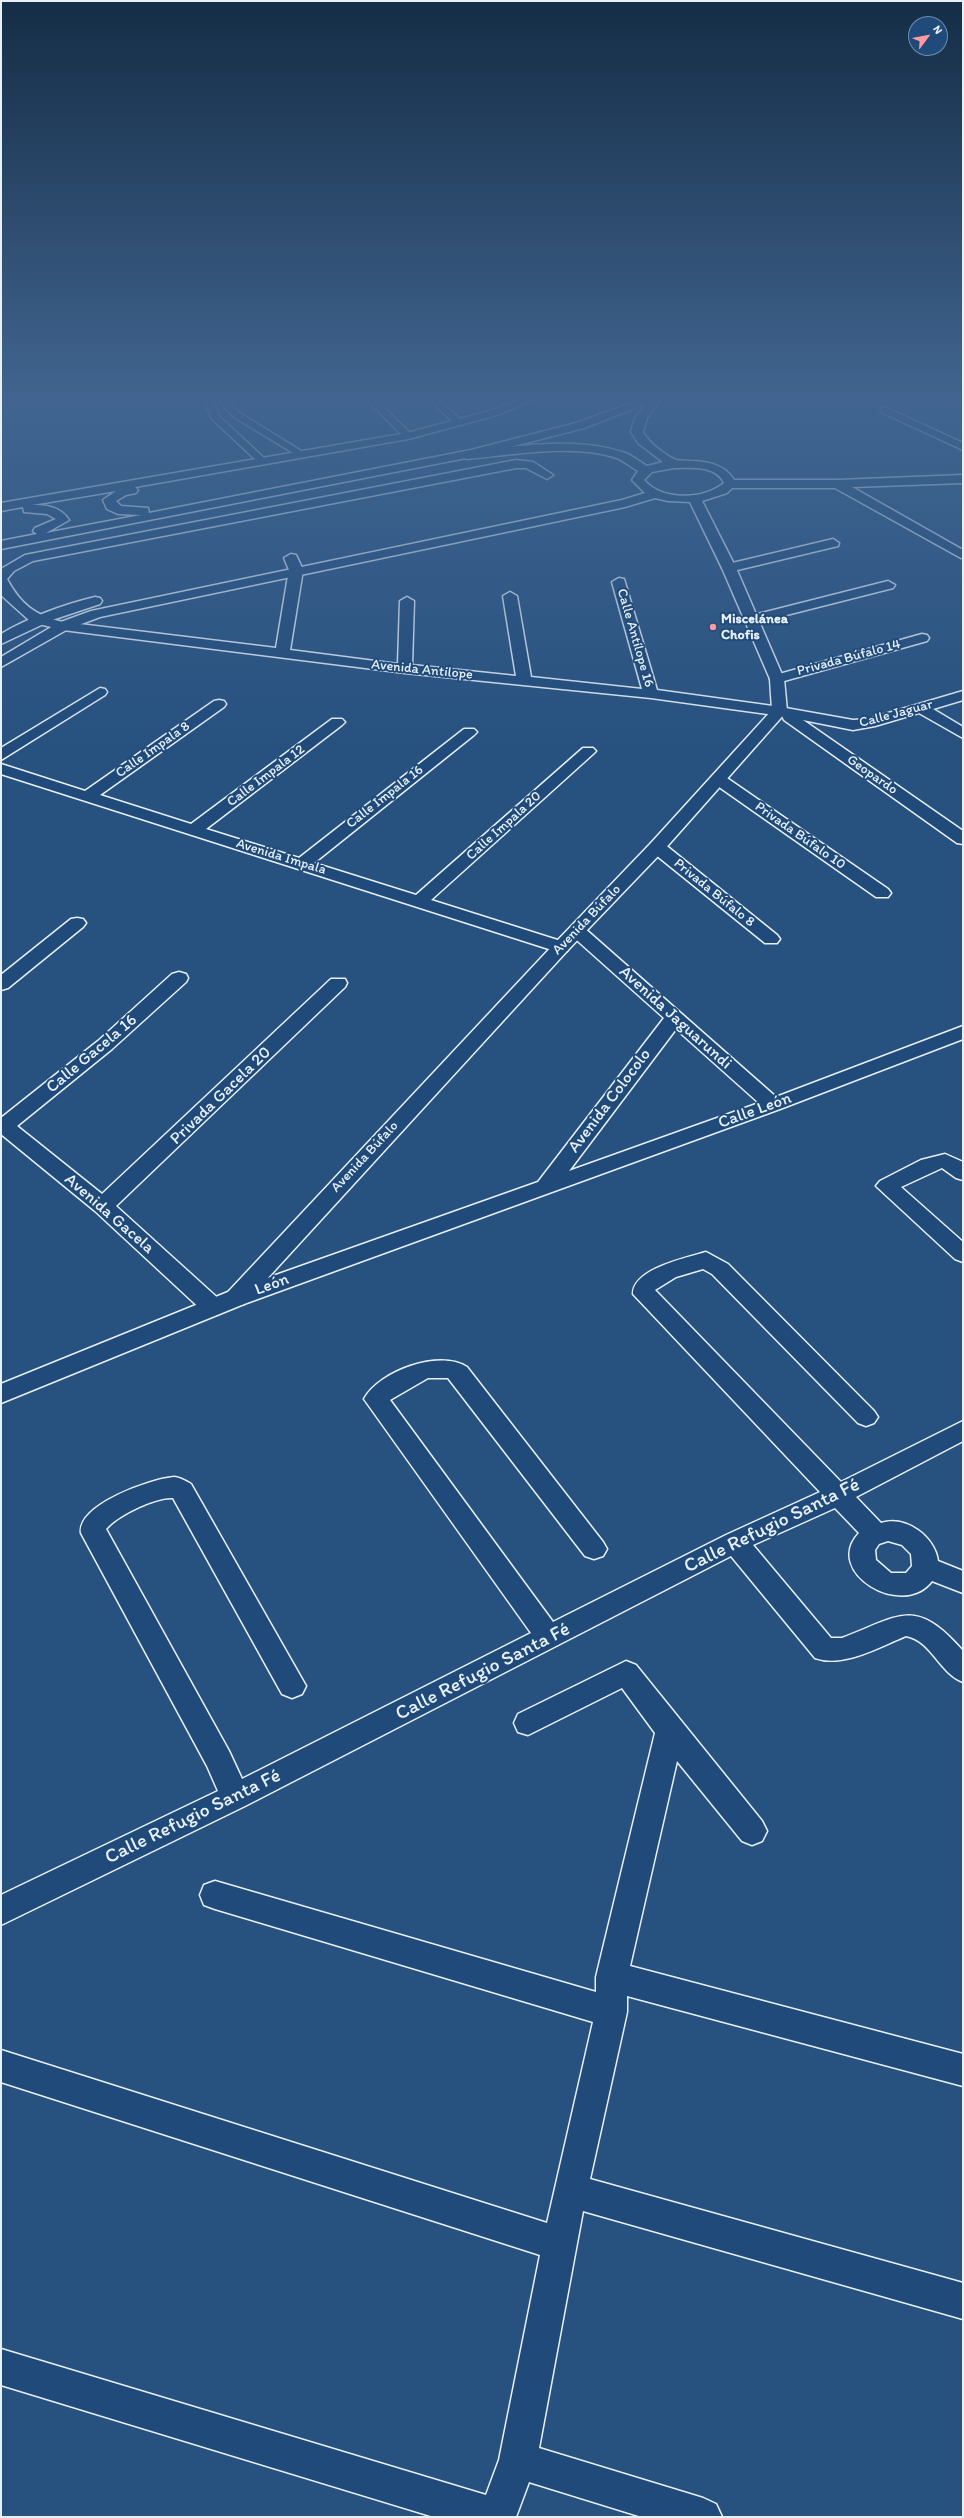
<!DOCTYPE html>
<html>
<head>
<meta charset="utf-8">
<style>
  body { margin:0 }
  #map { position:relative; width:964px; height:2518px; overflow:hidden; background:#27517f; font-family:Itim,sans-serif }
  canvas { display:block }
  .frame { position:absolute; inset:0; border:2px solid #e8f1f8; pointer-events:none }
  .north { position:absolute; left:908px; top:16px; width:40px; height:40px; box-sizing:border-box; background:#1f4a7a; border:1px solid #6f8dac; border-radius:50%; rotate:58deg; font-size:11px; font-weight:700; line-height:16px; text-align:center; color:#e8f1f8 }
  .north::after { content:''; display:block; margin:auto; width:14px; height:18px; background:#ff9aa2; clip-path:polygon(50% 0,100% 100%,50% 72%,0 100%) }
</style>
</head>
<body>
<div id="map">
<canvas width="964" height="2518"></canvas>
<div class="frame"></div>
<div class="north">N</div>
</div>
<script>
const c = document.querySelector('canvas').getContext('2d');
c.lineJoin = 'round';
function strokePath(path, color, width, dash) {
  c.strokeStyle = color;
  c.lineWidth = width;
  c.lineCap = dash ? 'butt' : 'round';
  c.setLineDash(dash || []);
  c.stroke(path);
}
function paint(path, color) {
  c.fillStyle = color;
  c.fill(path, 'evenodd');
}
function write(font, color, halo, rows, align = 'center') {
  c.font = font + ' Itim,sans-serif';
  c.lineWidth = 4;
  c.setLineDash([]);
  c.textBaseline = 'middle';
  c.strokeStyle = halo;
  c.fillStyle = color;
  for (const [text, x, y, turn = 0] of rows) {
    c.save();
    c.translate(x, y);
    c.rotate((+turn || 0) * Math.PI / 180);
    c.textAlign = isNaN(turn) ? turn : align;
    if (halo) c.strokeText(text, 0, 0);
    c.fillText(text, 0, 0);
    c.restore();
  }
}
const service = new Path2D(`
  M205 400H213L219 416 265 459V463H259L212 419Z
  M218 400H227L240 413 306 454 298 456 234 417Z
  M367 400H376L411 434V438H405Z
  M430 400H439L462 421V425H456Z`);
const minor = new Path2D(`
  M885 407 963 443V450L881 412V408Z
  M516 460 533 462 553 475 547 479 526 468H516L33 561 14 571 7 579C21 605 35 615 63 622L276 648 289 570 284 558 291 554 296 555 303 570 290 650 398 664 400 601 407 597 414 601 412 665 516 676 503 596 510 592 517 596 531 677 642 689 612 582 619 578 624 579 657 690 780 707 853 720 868 719 963 691V700L933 709 963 727V738L919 713 875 726 853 730 803 720 963 831V844L957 843 784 720 782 716 651 698 405 673 63 630 31 622 1 595V569L25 555Z
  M963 475V483L852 487 963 550V557L961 558 835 488H730L724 484 730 480H838Z
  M833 539 839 543 838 546 729 572 722 568 724 565Z
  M888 581 895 585 893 588 751 624 744 620 746 617Z
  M922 634 927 635 929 638 927 641 777 683 770 679 772 676Z
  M100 688 105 689 107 692 105 695 1 760V748Z
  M219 700 224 701 226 704 224 707 100 795 191 824 332 719H342L345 722 342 725 206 829 299 858 464 729H474L477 732 474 735 314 863 416 895 583 748H593L596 751 593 754 431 900 567 943 570 947 567 951H555L1 774V764L85 791 214 701Z
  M718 774 724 776 888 889 891 893 888 897H876L712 782 710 779Z
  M657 842 663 843 777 935 780 939 777 943H765L651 851 649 847 651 843Z
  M77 918 83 919 86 923 83 927 8 988 1 990V975L71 919Z
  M577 926 583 927 776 1097 963 1026V1039L780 1109 244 1304 236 1306 228 1304 225 1298 228 1292 538 1182 664 1018 571 935 568 931 571 927ZM676 1029 759 1103 569 1171Z
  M179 972 186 974 188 978 186 982 112 1049 17 1126 102 1194 331 979H345L347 983 345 987 116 1206 221 1301 224 1307 221 1313 213 1315 205 1313 95 1211 1 1134V1118L98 1041 172 974Z
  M945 1154 963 1162V1180L956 1178 942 1168 901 1187 963 1242V1262L955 1259 876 1186 880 1181 921 1160Z
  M706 1252 728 1264 874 1411 878 1417 874 1423 866 1426 858 1423 712 1274 703 1269 676 1277 655 1290 841 1482 963 1421V1441L856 1497 881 1523C906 1515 935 1537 938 1561L963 1571V1593L932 1581C903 1620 822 1572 859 1533L835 1508 753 1545 831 1638H842C902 1615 915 1597 963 1651V1682C939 1673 932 1641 906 1636 879 1647 844 1668 815 1658L731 1556 245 1806 1 1925V1895L218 1791 207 1766 81 1533C77 1505 150 1479 174 1477 179 1477 186 1481 191 1484L306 1686 302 1694 292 1698 282 1694 173 1498C155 1497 118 1515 106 1529L229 1751 242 1779 531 1633 364 1399C379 1371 440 1349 467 1367L603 1542 607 1549 603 1556 594 1559 585 1556 448 1378H428L390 1400 553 1622 726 1535 820 1492 633 1294C633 1269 685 1258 706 1252ZM888 1541 902 1545 911 1554 912 1566 906 1573H891L876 1560 875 1550 879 1544Z
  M626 1661 636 1665 762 1821 767 1831 762 1841 752 1845 742 1841 677 1761 630 1966 963 2054V2086L627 1996V2012L590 2179 963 2283V2319L583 2211 539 2448 703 2498 716 2504 722 2517H642L529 2482 516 2517H434L1 2385V2349L486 2495 499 2460 540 2255 1 2082V2050L547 2223 593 2022 215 1909 204 1905 200 1895 204 1885 215 1881 596 1992V1977L655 1733 622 1688 528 1735 518 1732 514 1723 518 1714Z`);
const tertiary = new Path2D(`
  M649 400H660L647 418 643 432C648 442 665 455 676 460 679 461 685 460 689 461 708 461 728 465 736 484L727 493 702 501 736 568 784 679 787 711 663 851 567 951 244 1304 1 1403V1384L228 1292 555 943 651 843 772 710 770 679 722 568 690 502 668 501 655 498 625 507 100 617 68 629 1 667V657L58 623 91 611 622 500 645 493 632 480 638 471C631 467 624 461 617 458 574 443 511 455 466 459L460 455 466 451C517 447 576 436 625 453 633 456 640 462 647 466L663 462 638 443 631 432 635 418ZM674 468C690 468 716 465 724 483 703 500 662 501 644 480L652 472Z
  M95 597 100 598 102 601 100 604 52 620 1 644V634C30 617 62 605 95 597Z`);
const trunk = new Path2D(`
  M518 400H534L497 415 408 439 135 487 138 490 136 493 126 495 116 501 121 506 148 508 149 513 471 450 576 423 640 400H656L584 428 471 457 1 549V541L37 534 33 531 35 528 56 519 47 514 24 512 23 507 1 511V503L407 433 489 411ZM116 491 103 500 107 509 118 514 141 515 46 533 69 520C61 507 47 505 32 505Z`);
strokePath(service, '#e8f1f8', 3);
strokePath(minor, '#e8f1f8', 3);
strokePath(tertiary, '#e8f1f8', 3);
strokePath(trunk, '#e8f1f8', 3);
paint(service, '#1f4a7a');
paint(minor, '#1f4a7a');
paint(tertiary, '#1f4a7a');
paint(trunk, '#1f4a7a');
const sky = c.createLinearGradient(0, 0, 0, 753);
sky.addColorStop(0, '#152d46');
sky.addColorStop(0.53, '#416590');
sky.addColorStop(1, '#41659000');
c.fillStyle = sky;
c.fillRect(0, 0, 964, 753);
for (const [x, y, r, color] of [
  [713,627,4,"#ff9aa2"]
]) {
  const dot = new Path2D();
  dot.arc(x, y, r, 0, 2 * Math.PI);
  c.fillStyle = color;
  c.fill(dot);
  strokePath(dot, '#1f4a7a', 1.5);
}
write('bold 14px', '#e8f1f8', '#1f4a7a', [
  ["Miscelánea",721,619],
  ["Chofis",721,635]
], 'left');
write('14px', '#e8f1f8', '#1f4a7a', [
  ["Calle Antílope 16",635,638,74],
  ["Privada Búfalo 14",849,658,-15],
  ["Avenida Antílope",422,670,6],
  ["Calle Jaguar",896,714,-15],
  ["Calle Impala 8",153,750,-35],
  ["Geopardo",872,775,35],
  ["Calle Impala 12",266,776,-37],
  ["Calle Impala 16",385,797,-38],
  ["Calle Impala 20",504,826,-42],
  ["Privada Búfalo 10",800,836,35],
  ["Avenida Impala",281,857,17],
  ["Privada Búfalo 8",714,893,39],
  ["Avenida Búfalo",587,920,-46],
  ["Avenida Búfalo",365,1157,-47]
]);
write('17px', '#e8f1f8', '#1f4a7a', [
  ["Avenida Jaguarundi",675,1018,42],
  ["Calle Gacela 16",92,1054,-40],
  ["Privada Gacela 20",221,1096,-44],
  ["Avenida Colocolo",610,1101,-53],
  ["Calle León",755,1111,-20],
  ["Avenida Gacela",109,1214,41],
  ["León",272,1285,-20]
]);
write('20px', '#e8f1f8', '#1f4a7a', [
  ["Calle Refugio Santa Fé",772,1526,-26],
  ["Calle Refugio Santa Fé",483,1672,-27],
  ["Calle Refugio Santa Fé",193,1817,-26]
]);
</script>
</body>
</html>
